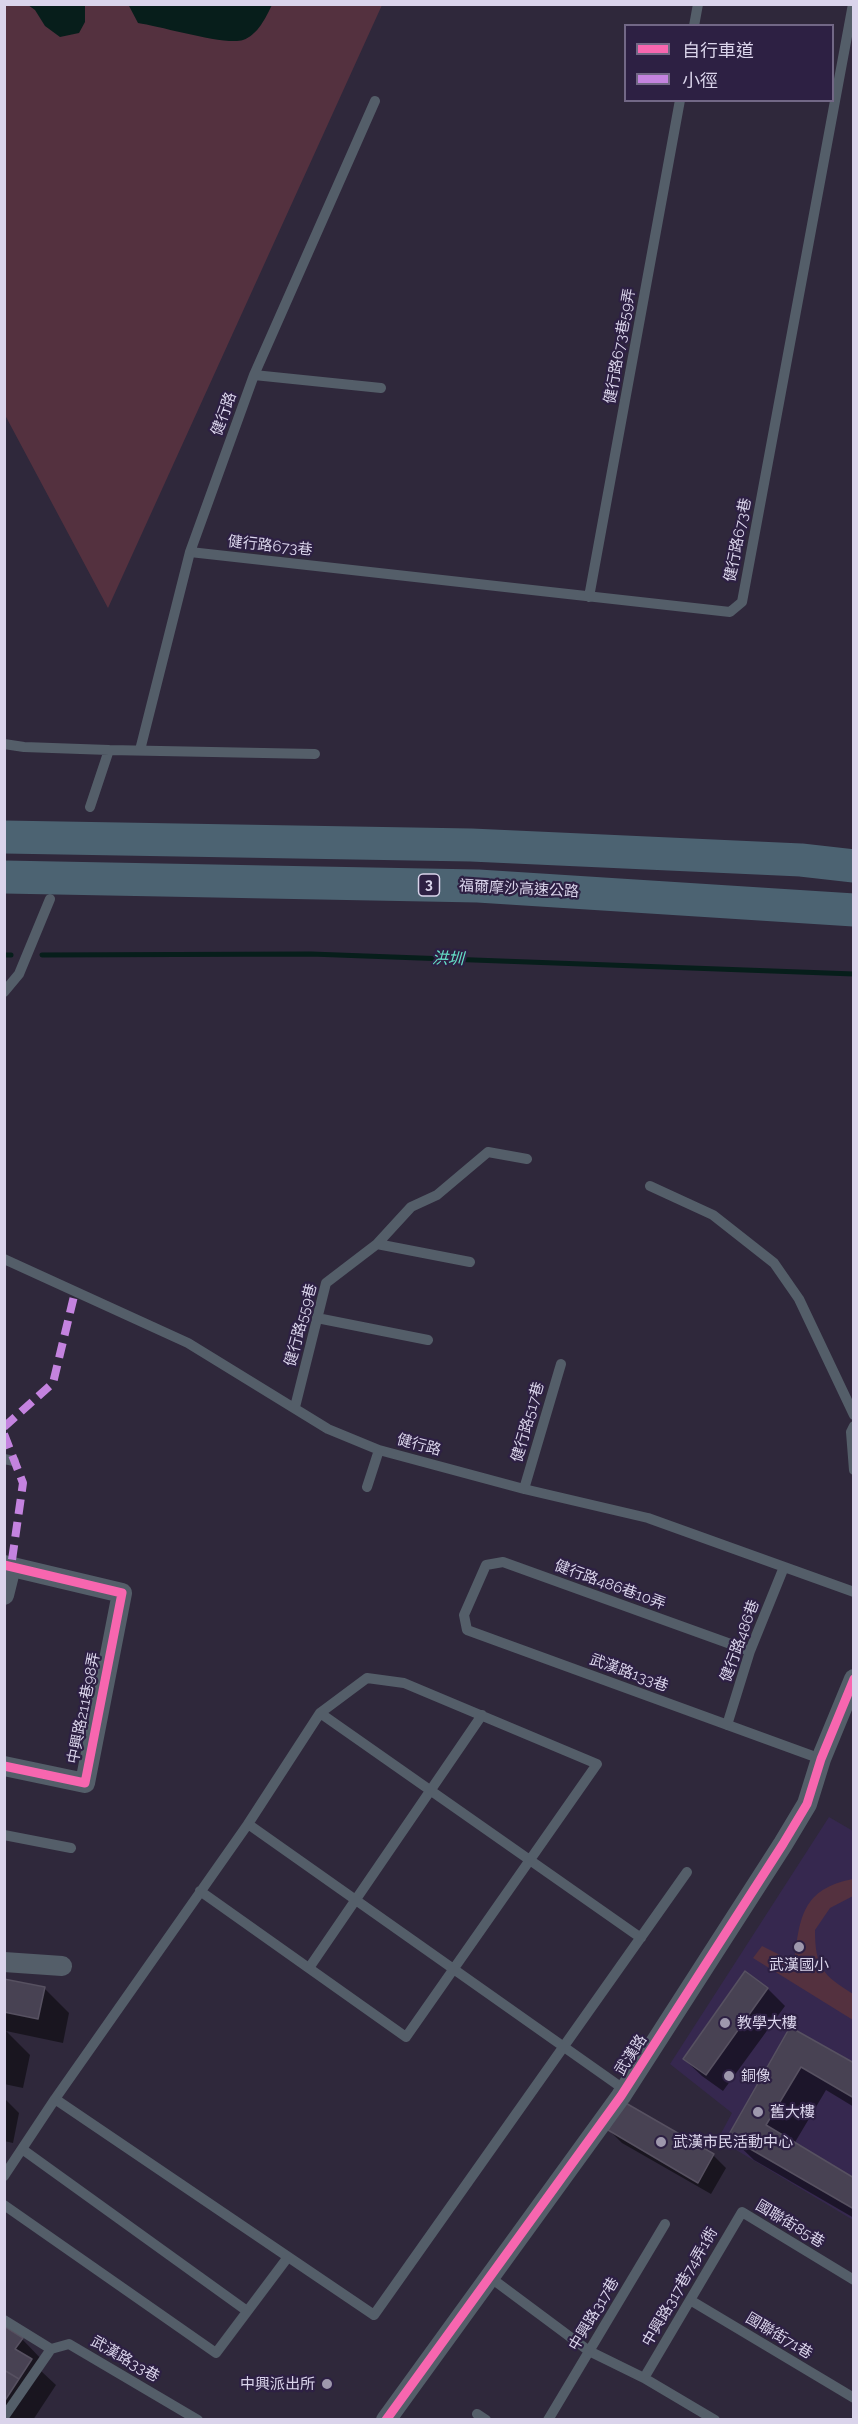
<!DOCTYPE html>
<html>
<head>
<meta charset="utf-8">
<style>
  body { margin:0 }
  #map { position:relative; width:858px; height:2424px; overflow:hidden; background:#2f283b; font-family:Raleway,"Noto Sans TC",sans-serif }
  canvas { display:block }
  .frame { position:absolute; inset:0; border:6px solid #dad4eb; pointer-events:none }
  .legend { position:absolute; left:624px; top:24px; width:210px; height:78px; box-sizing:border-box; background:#2d2043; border:2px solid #726886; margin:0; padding:8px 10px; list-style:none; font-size:18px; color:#dad4eb }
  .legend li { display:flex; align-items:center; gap:12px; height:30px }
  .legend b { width:30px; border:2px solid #726886 }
</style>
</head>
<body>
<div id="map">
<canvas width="858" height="2424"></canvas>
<div class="frame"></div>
<ul class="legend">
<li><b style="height:8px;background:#f766af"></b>自行車道</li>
<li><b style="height:8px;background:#c483df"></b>小徑</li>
</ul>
</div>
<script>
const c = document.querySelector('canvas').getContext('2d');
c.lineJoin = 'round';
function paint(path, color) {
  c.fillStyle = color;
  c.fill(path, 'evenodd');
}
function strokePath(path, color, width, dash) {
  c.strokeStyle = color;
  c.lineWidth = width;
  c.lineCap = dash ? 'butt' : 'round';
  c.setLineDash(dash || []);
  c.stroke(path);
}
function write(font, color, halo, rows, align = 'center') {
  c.font = font + ' Raleway,"Noto Sans TC",sans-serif';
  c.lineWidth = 4.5;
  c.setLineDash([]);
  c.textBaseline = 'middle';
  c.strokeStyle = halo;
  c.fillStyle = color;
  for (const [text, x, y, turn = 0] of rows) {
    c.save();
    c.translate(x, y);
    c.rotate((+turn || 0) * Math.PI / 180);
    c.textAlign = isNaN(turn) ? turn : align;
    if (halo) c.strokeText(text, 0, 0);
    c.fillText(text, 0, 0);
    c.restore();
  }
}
paint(new Path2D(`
  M829 1817 853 1831V2220L718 2139 732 2113 670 2064Z`), '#36284f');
paint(new Path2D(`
  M4 5H382L108 608 5 415Z
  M853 1879V1896L830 1908 815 1930C815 1968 823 1975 853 1994V2020L753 1958 762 1946 794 1962C800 1917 802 1889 853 1879Z`), '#54313f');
paint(new Path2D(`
  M128 4H272V5C266 17 258 35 243 40 226 46 160 26 138 23Z
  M28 5H85V22L79 33 60 37 45 26 35 10Z`), '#071e1b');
paint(new Path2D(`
  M746 1973 768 1989 785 2006 723 2091 702 2076 684 2059Z
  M4 1980 44 1988 69 2013 63 2043 6 2031 30 2055 23 2088 4 2084Z
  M790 2029 854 2065V2107L826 2090 794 2144 854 2180V2218L754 2160 729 2136Z
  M4 2098 19 2113 13 2143 4 2141Z
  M625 2104 713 2155 726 2168 711 2194 622 2143 609 2130Z
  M4 2328 22 2339 46 2364 41 2371 56 2385 33 2420H4Z`), '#0007');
strokePath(new Path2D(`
  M4 955H11
  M42 955 311 954 854 974`), '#071e1b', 5);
const building = new Path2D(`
  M745 1971 768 1988 706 2075 683 2059Z
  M4 1979 45 1987 38 2019 4 2012Z
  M790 2027 854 2063V2098L801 2067 766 2125 854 2178V2209L728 2136Z
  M624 2102 714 2154 698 2183 608 2130Z
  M4 2326 23 2338 15 2349 32 2359 19 2379 4 2370Z
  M4 2370 19 2379 4 2402Z`);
paint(building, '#484253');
strokePath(building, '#575161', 1.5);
strokePath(new Path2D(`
  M694 26 698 4
  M254 375 381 388
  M190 552 730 612 742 602 853 4
  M589 597 680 100
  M4 744 24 747 109 750
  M140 750 190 552 254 375 375 101
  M90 807 109 750 315 754
  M4 992 19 974 50 899
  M650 1186 713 1215 774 1263 799 1299 854 1415
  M377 1244 470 1262
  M4 1259 188 1343 328 1429 379 1450 524 1489 648 1518 854 1592
  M317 1318 428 1340
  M295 1407 326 1283 377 1244 411 1207 437 1195 488 1152 527 1159
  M854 1426 851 1432 854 1470
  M4 1459 14 1461
  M367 1487 379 1450
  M524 1489 561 1364
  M750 1651 503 1562 486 1565 464 1615 467 1630 821 1759
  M727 1725 750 1651 784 1567
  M248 1824 55 2099 374 2315 687 1872
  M4 1835 71 1848
  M200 1891 406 2037 597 1764 404 1683 367 1678 320 1713
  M309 1968 482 1715
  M625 2090 248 1824 320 1713 641 1938
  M22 2149 247 2311
  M4 2176 55 2099
  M4 2205 216 2353 288 2257
  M491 2278 589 2351 644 2378 715 2420
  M690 2300 854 2398
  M4 2320 51 2349 69 2344 198 2420
  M644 2378 742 2212 854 2280
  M477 2414 486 2420
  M4 2417 51 2349
  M548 2420 665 2224`), '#545e69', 10);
strokePath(new Path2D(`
  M4 1565 122 1593 85 1783 4 1766
  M4 1595 11 1567
  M4 1962 62 1966
  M386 2420 621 2096 783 1844 807 1804 821 1759 854 1679`), '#545e69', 20);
strokePath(new Path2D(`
  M4 837 471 845 801 860 854 866
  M4 877 478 886 854 910`), '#4c6372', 33);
strokePath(new Path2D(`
  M4 1427 53 1383 75 1292
  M4 1434 23 1483 11 1567`), '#c483df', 8, [15, 8]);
strokePath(new Path2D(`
  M4 1565 122 1593 85 1783 4 1766
  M386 2420 621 2096 783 1844 807 1804 821 1759 854 1679`), '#f766af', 9);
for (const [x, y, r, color] of [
  [799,1947,6,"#9e98ad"],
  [725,2023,6,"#9e98ad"],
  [729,2076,6,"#9e98ad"],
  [758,2112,6,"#9e98ad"],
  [661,2142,6,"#9e98ad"],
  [327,2384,6,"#9e98ad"]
]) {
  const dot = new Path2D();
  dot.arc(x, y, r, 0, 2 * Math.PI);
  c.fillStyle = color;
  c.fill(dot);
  strokePath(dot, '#2d2043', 2);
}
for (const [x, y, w] of [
  [429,885,21]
]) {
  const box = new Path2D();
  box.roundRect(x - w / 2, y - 11, w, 22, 4.5);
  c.fillStyle = '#2d2043';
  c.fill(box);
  strokePath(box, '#dad4eb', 1.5);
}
write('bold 14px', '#dad4eb', null, [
  ["3",429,885]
]);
write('15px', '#dad4eb', '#2d2043', [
  ["健行路673巷59弄",620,346,-80],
  ["健行路",224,414,-70],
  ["健行路673巷",738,540,-79],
  ["健行路673巷",270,546,6],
  ["福爾摩沙高速公路",519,889,3],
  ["健行路559巷",301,1325,-75],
  ["健行路517巷",528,1422,-74],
  ["健行路",419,1445,15],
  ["健行路486巷10弄",610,1585,20],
  ["健行路486巷",740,1641,-70],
  ["武漢路133巷",629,1673,20],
  ["中興路211巷98弄",84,1708,-79],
  ["武漢路",631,2055,-57],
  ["國聯街85巷",790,2224,31],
  ["中興路317巷74弄1衖",680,2287,-60],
  ["中興路317巷",594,2314,-59],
  ["國聯街71巷",779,2336,31],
  ["武漢路33巷",125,2359,30]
]);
write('15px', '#dad4eb', '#2d2043', [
  ["武漢國小",799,1965,"center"],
  ["教學大樓",737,2023],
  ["銅像",741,2076],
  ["舊大樓",770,2112],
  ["武漢市民活動中心",673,2142],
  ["中興派出所",315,2384,"right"]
], 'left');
write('italic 16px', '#65e0c8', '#2d2043', [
  ["洪圳",448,959,2]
]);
</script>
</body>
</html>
